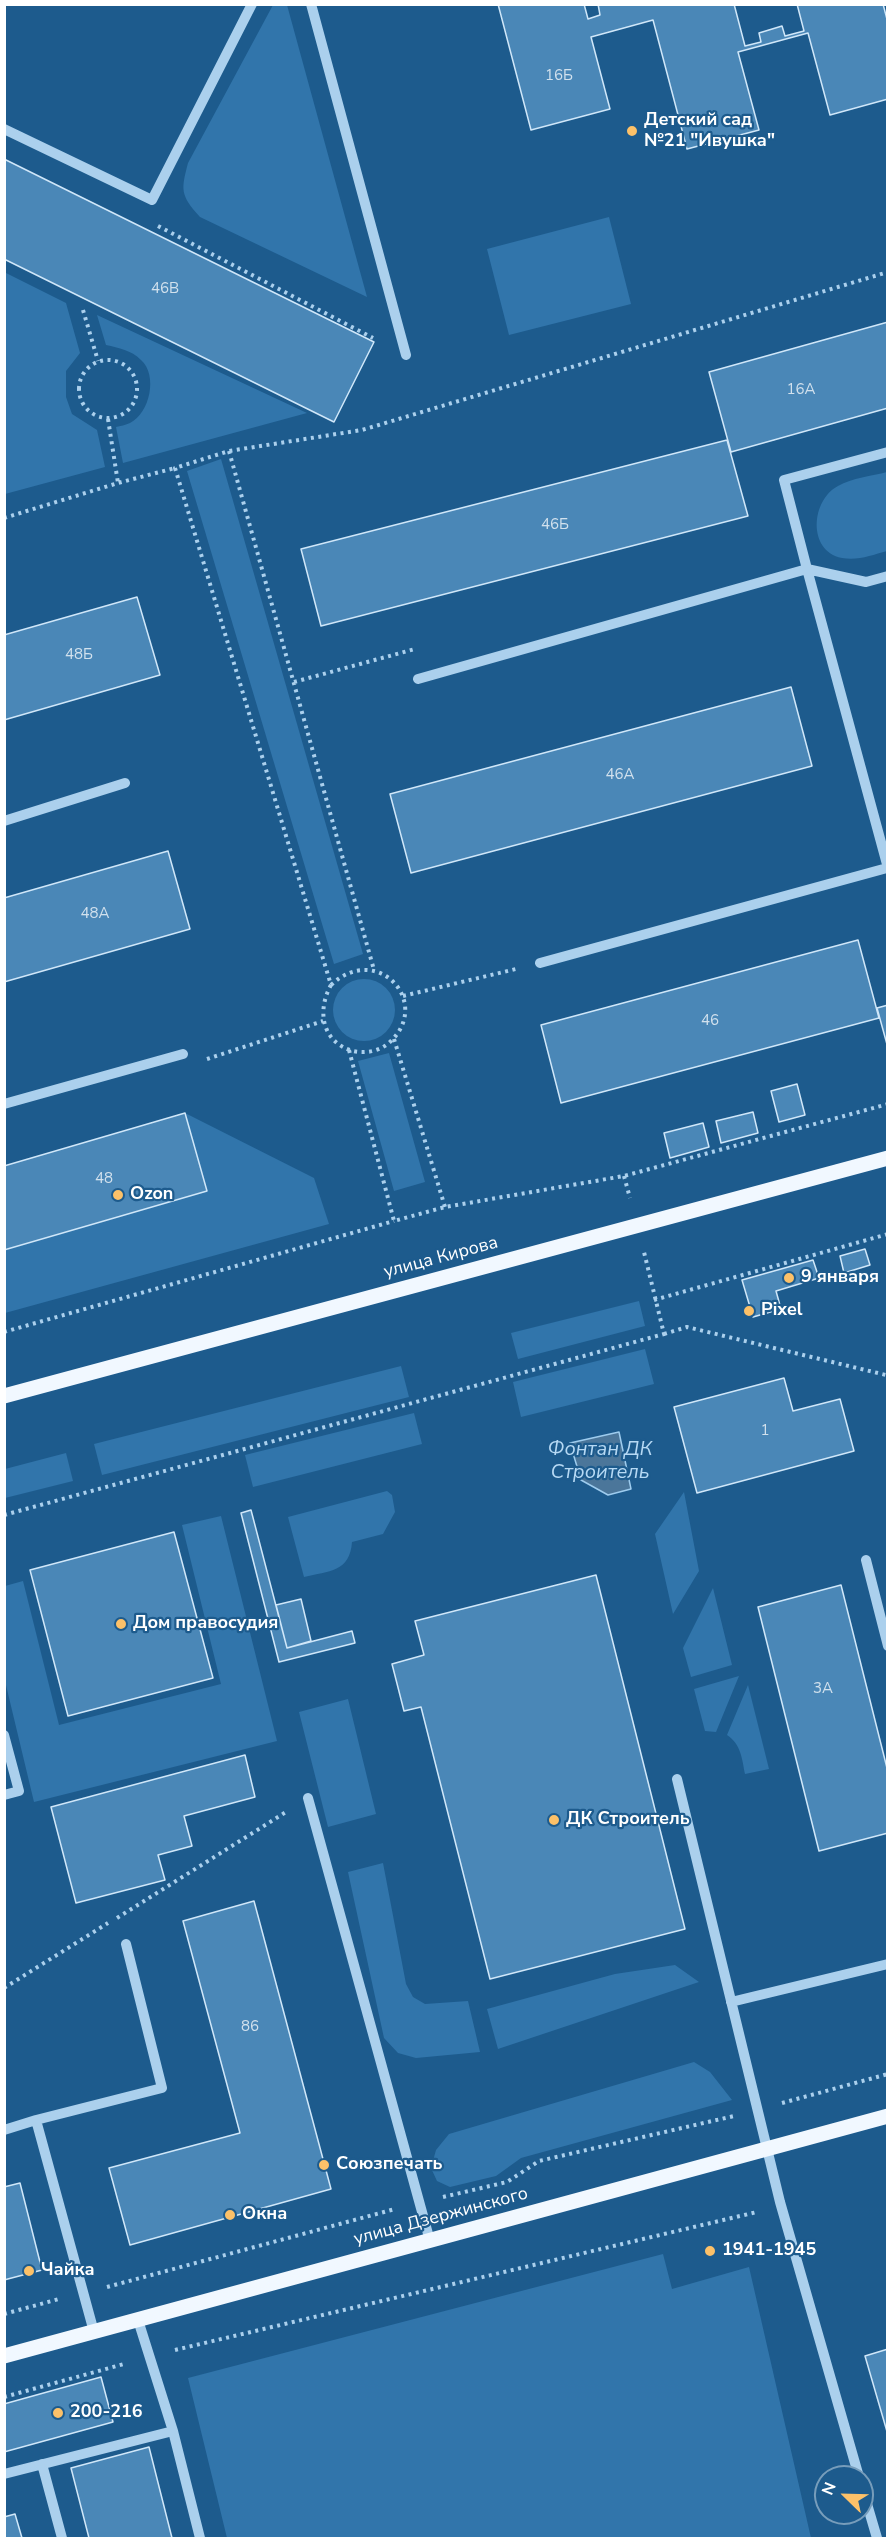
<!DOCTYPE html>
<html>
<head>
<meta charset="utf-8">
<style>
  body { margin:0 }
  #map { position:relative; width:892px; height:2543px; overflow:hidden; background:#1d5b8d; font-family:"Nunito Sans",sans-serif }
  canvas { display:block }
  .frame { position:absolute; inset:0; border:6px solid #fff; pointer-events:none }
  .north { position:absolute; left:814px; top:2465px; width:60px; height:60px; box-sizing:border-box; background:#1d5b8d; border:2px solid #779dbb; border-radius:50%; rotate:293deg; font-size:16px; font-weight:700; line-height:24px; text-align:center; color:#fff }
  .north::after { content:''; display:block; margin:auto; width:21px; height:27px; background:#fcc169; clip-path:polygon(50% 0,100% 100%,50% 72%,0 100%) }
</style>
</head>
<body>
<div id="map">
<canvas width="892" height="2543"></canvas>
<div class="frame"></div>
<div class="north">N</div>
</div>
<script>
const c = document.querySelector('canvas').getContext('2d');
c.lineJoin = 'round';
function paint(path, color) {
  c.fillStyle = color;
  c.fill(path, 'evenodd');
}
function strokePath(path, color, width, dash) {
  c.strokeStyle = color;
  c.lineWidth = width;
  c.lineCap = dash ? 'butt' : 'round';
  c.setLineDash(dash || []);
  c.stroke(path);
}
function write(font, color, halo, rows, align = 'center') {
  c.font = font + ' "Nunito Sans",sans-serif';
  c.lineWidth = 4.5;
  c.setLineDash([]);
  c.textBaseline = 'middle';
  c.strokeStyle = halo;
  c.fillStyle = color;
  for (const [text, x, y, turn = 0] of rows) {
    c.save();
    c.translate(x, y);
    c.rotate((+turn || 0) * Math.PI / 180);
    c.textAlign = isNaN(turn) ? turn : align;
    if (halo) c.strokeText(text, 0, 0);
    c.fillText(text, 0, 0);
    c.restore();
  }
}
paint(new Path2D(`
  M273 5H287L367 297 200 217C180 195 181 190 188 163Z
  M609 217 631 304 509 335 487 249Z
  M4 272 66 303 80 353 66 371V397L72 414 97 430 105 467 5 494Z
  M97 315 307 413 123 463 116 427C120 426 126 425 130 423 150 413 158 375 141 360 131 350 119 348 106 345Z
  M221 459 363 954 334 964 187 471Z
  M887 472V551C872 555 858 561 842 558 807 551 811 500 838 486 852 478 872 476 887 472Z
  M333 1010a31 31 0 1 1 62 0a31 31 0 1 1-62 0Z
  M389 1053 425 1182 394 1191 358 1061Z
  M185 1113 314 1178 329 1224 5 1313V1250L207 1191Z
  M639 1301 645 1326 518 1359 511 1333Z
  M645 1349 654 1384 521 1417 513 1382Z
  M401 1366 409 1397 102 1475 94 1444Z
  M414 1413 422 1444 253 1487 245 1455Z
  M66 1453 73 1481 5 1498V1469Z
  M387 1491 392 1495 395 1512 383 1534 352 1542C350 1572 329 1571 304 1577L288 1517Z
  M684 1492 699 1571 673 1614 655 1534Z
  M221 1516 277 1741 34 1802 5 1681V1586L23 1581 59 1725 221 1684 182 1525Z
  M713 1588 732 1665 691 1677 683 1648Z
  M739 1676 716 1732 705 1731 694 1689Z
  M748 1685 769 1769 745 1774C742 1759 741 1744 727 1735Z
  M348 1699 376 1814 328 1827 299 1712Z
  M383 1863 406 1984 413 1997 425 2004 468 2001 480 2052 416 2058 398 2053 384 2038 348 1872Z
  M675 1965 699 1982 498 2049 487 2009 615 1974Z
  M694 2062 710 2072 732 2100 521 2158 496 2176 450 2187 437 2181 431 2168 436 2150 449 2134Z
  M663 2254 672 2289 749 2267 811 2538H227L188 2378Z`), '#3175ab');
const water = new Path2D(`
  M619 1432 631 1489 608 1495 581 1480 570 1443Z`);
paint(water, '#4b769a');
strokePath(water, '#9eccee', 1.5);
const building = new Path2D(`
  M498 4H584L588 19 600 15 598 4H734L745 46 761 42 759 33 782 26 785 36 804 31 797 4H883L888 23V99L830 115 808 33 738 52 759 130 687 149 653 20 591 37 610 109 531 130Z
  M4 159 374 342 334 422 4 259Z
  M888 322V408L731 452 709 372Z
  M727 440 748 516 321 626 301 549Z
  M137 597 160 675 4 720V635Z
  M791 687 812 766 411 873 390 794Z
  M168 851 190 929 4 982V898Z
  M858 940 879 1018 561 1103 541 1025Z
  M888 1005V1048L877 1008Z
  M797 1084 805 1115 779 1122 771 1091Z
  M753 1112 758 1133 721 1143 716 1121Z
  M185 1113 207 1191 4 1250V1166Z
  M703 1123 709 1147 670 1158 664 1133Z
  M865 1249 870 1265 844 1273 840 1256Z
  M813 1260 819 1278 776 1291 781 1309 753 1317 742 1280Z
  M784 1378 793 1411 840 1399 854 1451 697 1493 674 1407Z
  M251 1510 287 1648 352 1631 355 1643 279 1662 241 1513Z
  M174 1532 213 1678 68 1716 30 1570Z
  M596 1575 685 1929 490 1979 421 1707 404 1711 392 1664 424 1655 415 1621Z
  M841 1585 888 1772V1833L819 1851 758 1607Z
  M301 1599 311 1641 287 1648 276 1605Z
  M245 1755 255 1797 184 1816 192 1846 158 1855 165 1880 76 1903 51 1807Z
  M254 1901 331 2189 130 2245 109 2168 240 2133 183 1921Z
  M20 2183 42 2270 4 2280V2187Z
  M888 2349V2435L865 2356Z
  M101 2377 113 2422 4 2452V2404Z
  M149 2447 172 2538H89L71 2468Z
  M15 2514 22 2538H4V2517Z`);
paint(building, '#4a87b7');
strokePath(building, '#d0e7f9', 1.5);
strokePath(new Path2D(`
  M158 226 373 338
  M83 310 98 361
  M79 389a29 29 0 1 1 58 0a29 29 0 1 1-58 0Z
  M108 419 118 483
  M229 451 374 970
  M4 518 118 483 175 468
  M294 682 415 649
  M331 985C376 942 432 1001 391 1041 381 1051 366 1054 353 1051 321 1042 317 1010 331 985L175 468 229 451 362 430 888 272
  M403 996 516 969
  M394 1039 445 1207
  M349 1050 394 1221 445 1207 624 1176 888 1104
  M207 1059 323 1021
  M624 1176 630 1198
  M654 1300 888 1234
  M4 1332 394 1221
  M664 1334 687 1327 886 1375 888 1379
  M4 1515 664 1334 644 1252
  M117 1918 286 1812
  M4 1988 108 1923
  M782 2103 888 2074
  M443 2197 507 2182 539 2161 734 2116
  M107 2287 395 2209
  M4 2314 59 2299
  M175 2350 757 2212
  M4 2397 124 2364`), '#abd0ed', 4, [3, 4.5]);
strokePath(new Path2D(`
  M311 4 406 355
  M4 129 152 200 252 4
  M888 576 866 582 807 569 888 868
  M418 679 807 569 784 480 888 452
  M4 821 125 783
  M540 963 887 868
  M4 1104 183 1054
  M866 1560 888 1646
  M4 1735 19 1791 4 1795
  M677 1779 780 2202 859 2477
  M308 1798 430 2241
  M731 2002 888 1964
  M36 2120 162 2088 126 1944
  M4 2130 36 2120 94 2332
  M138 2320 173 2431 200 2538
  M42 2464 62 2538
  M4 2474 173 2431
  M862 2487 877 2538`), '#abd0ed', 10);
strokePath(new Path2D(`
  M4 1396 888 1158
  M4 2356 888 2116`), '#f1f8ff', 15);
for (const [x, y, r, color] of [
  [632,131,6,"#fcc169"],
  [118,1195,6,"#fcc169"],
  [789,1278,6,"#fcc169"],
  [749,1311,6,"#fcc169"],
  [121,1624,6,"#fcc169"],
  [554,1820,6,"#fcc169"],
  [324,2165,6,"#fcc169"],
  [230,2215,6,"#fcc169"],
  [710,2251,6,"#fcc169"],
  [29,2271,6,"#fcc169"],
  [58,2413,6,"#fcc169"]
]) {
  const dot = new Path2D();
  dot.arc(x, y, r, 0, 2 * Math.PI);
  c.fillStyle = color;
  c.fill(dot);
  strokePath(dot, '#1d5b8d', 2);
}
write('15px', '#d2e1ed', null, [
  ["16Б",559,76],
  ["46В",165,289],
  ["16А",801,390],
  ["46Б",555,525],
  ["48Б",79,655],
  ["46А",620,775],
  ["48А",95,914],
  ["46",710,1021],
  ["48",104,1179],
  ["1",765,1431],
  ["3А",823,1689],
  ["86",250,2027]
]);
write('bold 18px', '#fff', '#1d5b8d', [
  ["Детский сад",644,121],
  ["№21 \"Ивушка\"",644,142],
  ["Ozon",130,1195],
  ["9 января",801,1278],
  ["Pixel",761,1311],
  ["Дом правосудия",133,1624],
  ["ДК Строитель",566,1820],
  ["Союзпечать",336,2165],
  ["Окна",242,2215],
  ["1941-1945",722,2251],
  ["Чайка",41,2271],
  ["200-216",70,2413]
], 'left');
write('18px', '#fff', '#1d5b8d', [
  ["улица Кирова",441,1258,-15],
  ["улица Дзержинского",441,2217,-15]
]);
write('italic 20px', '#b6d9f4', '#1d5b8d', [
  ["Фонтан ДК",600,1450],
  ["Строитель",600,1473]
]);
</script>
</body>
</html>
